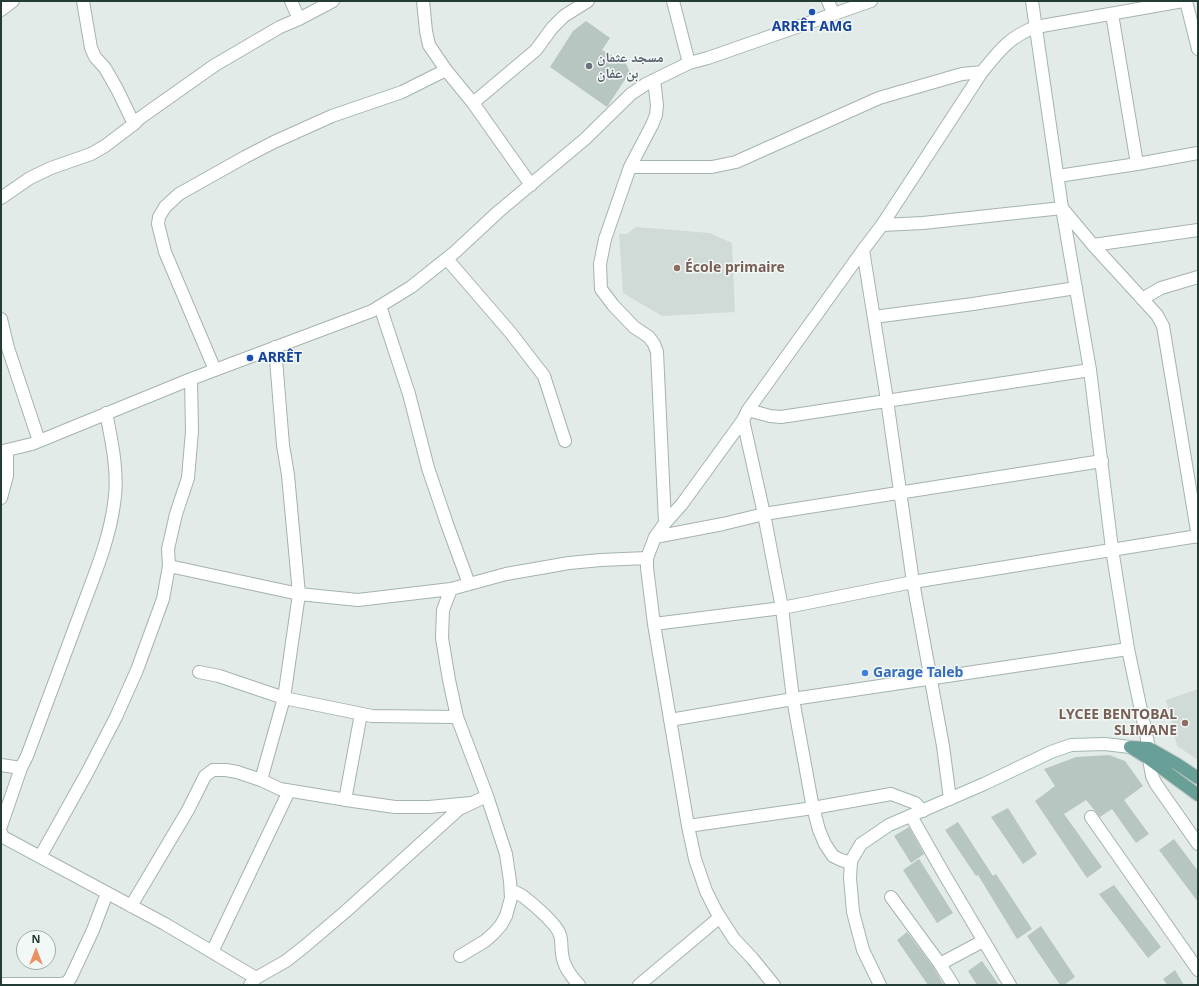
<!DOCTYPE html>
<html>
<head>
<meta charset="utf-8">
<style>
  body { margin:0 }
  #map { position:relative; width:1199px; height:986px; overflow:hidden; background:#e2ebe8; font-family:"Noto Sans",sans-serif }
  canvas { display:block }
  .frame { position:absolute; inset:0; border:2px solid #233c37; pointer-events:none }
  .north { position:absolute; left:16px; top:930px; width:40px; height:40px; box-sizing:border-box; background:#f2f8f6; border:1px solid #9fadaa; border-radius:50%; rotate:0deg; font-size:11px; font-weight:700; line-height:16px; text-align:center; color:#233c37 }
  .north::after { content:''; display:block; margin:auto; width:14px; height:18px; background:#ec8f5f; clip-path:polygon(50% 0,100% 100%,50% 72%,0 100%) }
</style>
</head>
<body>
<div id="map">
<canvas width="1199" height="986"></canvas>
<div class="frame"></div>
<div class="north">N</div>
</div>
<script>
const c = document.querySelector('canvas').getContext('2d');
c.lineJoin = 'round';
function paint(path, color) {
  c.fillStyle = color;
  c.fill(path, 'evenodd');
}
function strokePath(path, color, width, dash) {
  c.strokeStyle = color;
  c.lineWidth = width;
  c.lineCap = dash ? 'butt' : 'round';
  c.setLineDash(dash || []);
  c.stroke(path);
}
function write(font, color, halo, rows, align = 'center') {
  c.font = font + ' "Noto Sans","Noto Naskh Arabic",sans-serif';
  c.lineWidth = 3;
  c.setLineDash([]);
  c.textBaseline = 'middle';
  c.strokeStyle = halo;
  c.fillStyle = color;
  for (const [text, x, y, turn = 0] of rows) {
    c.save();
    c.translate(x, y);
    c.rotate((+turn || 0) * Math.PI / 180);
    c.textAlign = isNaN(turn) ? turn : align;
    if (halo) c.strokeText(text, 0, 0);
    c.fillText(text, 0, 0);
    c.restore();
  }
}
paint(new Path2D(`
  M636 227 710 233 732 243 735 312 662 316 623 293 619 234H627Z
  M1198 689V760L1177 746 1166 700Z`), '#d0dbd7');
paint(new Path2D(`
  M586 21 610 38 602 50 626 64 630 72 607 107 550 67 573 31Z
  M1109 755 1125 761 1143 786 1124 800 1149 834 1136 843 1112 809 1100 817 1086 800 1064 814 1102 867 1087 878 1035 801 1055 786 1044 769 1076 757Z
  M1008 808 1037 854 1023 864 991 817Z
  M958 822 993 876 996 874 1032 929 1017 939 978 875 976 876 945 830Z
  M909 827 924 854 911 863 894 836Z
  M1174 839 1198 871V902L1159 850Z
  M919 859 953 913 937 923 903 870Z
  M1114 885 1161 947 1148 958 1099 894Z
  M1041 926 1075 977 1064 985H1060L1027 936Z
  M907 932 934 968 943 984 942 985H928L897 940Z
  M982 961 999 985H977L968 971Z
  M1175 970 1184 985H1167L1163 979Z`), '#b7c6c1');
const street = new Path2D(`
  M83 1 91 48 95 57 105 68 117 89 134 124
  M291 1 299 19
  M423 1 426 31 429 45 446 70 473 103 531 185
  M673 1 689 63
  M828 1 833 13
  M1186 1 1198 49
  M1 10 13 1
  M654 80 657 105 656 115 652 125 630 167 605 239 600 264 601 289 613 305 634 327 649 337 654 344 657 352 665 523
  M473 103 536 50 552 28 564 16 588 1
  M1137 164 1198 153
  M630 167H712L736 162 879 98 962 74 982 72
  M1058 176 1137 164 1112 14
  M1 198 30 178 51 168 91 154 105 146 134 124 140 118 215 65 280 27 299 19 333 1
  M882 225 923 223 1062 208 1093 245 1157 315 1163 326 1198 537
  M1093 245 1198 230
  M863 250 887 400 913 582 943 746 950 799
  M447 259 510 332 544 376 565 441
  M1142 299 1161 288 1198 277
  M380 306 409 394 428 468 447 524 469 584
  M874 317 973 304 1076 288
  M1 319 8 348 39 441
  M215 370 165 252 158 224 159 217 165 207 179 194 245 157 274 142 332 116 402 92 446 70
  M748 410 770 416 781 417 1090 370
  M743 420 764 514 782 608 793 699 812 803 819 830 825 844 833 856 841 860 851 863
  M1 452 7 450 32 444 191 379 372 311 411 287 455 252 498 212 585 139 631 94 646 84 689 63 708 58 871 1
  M1 498 7 476V450
  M655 537 723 524 764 514 1102 461
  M169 566 299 594 358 600 451 589 506 574 569 563 601 560 647 558
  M451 589 443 610 442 638 449 680 457 717 487 796 506 854 510 881 511 898 506 916 501 925 494 933 485 941 460 956
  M654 624 782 608 913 582 1198 536
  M199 672 219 676 284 698 372 716 457 717
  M670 720 793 699 1128 649
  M1149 759 1152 776 1156 784 1198 844
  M1 765 21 768
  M261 780 284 698 299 594 288 475 283 445 275 347
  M345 800 361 714
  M911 816 944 874 1010 985
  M1091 817 1198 970
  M1 826 21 768 27 756C45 708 63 659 81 611 94 576 109 541 114 504 119 475 112 442 106 413
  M688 826 813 808 891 794 915 803 923 811
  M1 833 3 837 165 924 256 978
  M40 857 87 773 116 717 137 670 163 599 169 566 168 549 176 514 188 478 192 431 191 379
  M511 890C515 892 520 894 524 897 533 904 557 924 560 935 562 941 561 946 562 953 563 966 571 976 579 985
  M891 897 940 964 953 985
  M131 906 188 810 205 776 213 770H226L237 772 261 780 280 789 353 801 395 807H429L471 803
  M212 952 289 791
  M940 964 983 941
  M1 984H60L67 983 71 977 93 930 107 893
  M250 985 256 978 286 961 305 946 345 912 459 809 487 796
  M639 985 720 917
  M774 985 752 958 734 939 716 911 706 891 695 859 688 826 654 624 647 568V558L655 537 665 523 682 504 743 420 748 410 863 250 882 225 982 72C999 51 1010 36 1036 27L1183 1`);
const secondary = new Path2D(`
  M1032 1 1062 208 1090 370 1112 549 1128 649 1149 748V758
  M880 985 863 950 853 912 850 878 851 861 861 844 889 825 984 784 1051 752 1071 745 1105 744 1130 747`);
const primary = new Path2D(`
  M1130 747 1149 759 1198 795
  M1130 747 1149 748 1177 764 1198 778`);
strokePath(street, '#a5b3af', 14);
strokePath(secondary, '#a1b7b1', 14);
strokePath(primary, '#c1c8c7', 14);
strokePath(street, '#fff', 12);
strokePath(secondary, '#fff', 12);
strokePath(primary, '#689f96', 12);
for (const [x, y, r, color] of [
  [812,12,4,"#1a4fb4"],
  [589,66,4,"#6b7280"],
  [677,268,4,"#8d6e63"],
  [250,358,4,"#1a4fb4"],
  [865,673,4,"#3f7fe0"],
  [1185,723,4,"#8d6e63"]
]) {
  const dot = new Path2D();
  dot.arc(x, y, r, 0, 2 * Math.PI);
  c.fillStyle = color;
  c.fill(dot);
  strokePath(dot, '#f2f8f6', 1.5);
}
write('bold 14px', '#164399', '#f2f8f6', [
  ["ARRÊT AMG",812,27],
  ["ARRÊT",258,358,"left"]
]);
write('bold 14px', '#5b616d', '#f2f8f6', [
  ["مسجد عثمان",597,58],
  ["بن عفان",597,74]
], 'left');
write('bold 14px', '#785e54', '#f2f8f6', [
  ["École primaire",685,268],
  ["LYCEE BENTOBAL",1177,715,"right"],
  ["SLIMANE",1177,731,"right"]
], 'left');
write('bold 14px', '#366cbe', '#f2f8f6', [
  ["Garage Taleb",873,673]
], 'left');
</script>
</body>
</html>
